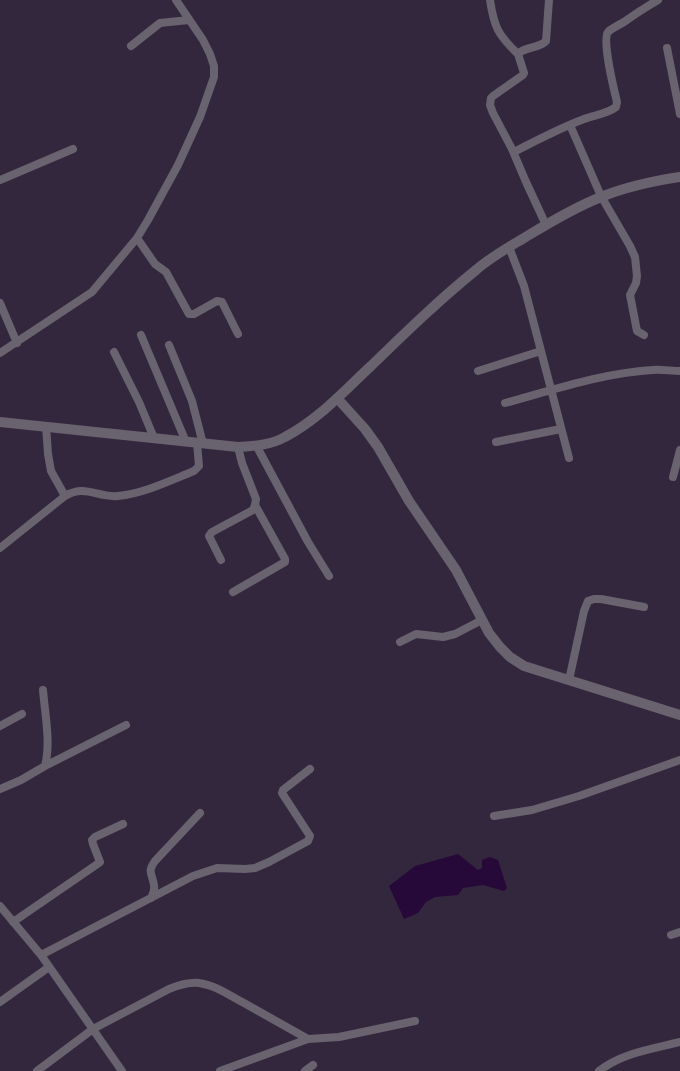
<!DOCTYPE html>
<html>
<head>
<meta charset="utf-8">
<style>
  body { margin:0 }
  canvas { display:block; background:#33273e }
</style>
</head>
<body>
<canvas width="680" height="1071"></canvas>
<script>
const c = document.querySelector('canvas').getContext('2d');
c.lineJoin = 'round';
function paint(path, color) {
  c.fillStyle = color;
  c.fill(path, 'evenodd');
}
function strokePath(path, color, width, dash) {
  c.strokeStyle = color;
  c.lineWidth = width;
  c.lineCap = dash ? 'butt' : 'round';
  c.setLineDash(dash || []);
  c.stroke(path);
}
paint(new Path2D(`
  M458 854 478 870 482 868V860L490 857 498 860 507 888 504 891 483 885 463 888 458 895 435 897 426 902 418 913 404 919 389 886 415 866Z`), '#260839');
strokePath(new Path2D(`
  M490 0C494 27 498 35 518 54
  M131 46 160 23 189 20
  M667 48 680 114
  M570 125 601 196 630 246 635 257 637 276 636 283 630 295 637 331 644 335
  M514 152C537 140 560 128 584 119 594 115 607 114 616 107L617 102C614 90 602 40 608 32 612 28 619 25 624 22 635 14 646 7 658 0
  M0 180 73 149
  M546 225 526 182 512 149 493 113 490 105 491 98 493 96 523 75 524 73 518 54C525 46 539 49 546 41L549 0
  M137 238 155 264 166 272 189 314H194L217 301 222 302 238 334
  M509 247 524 286 569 458
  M0 303 17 343
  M141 335 186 442
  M169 345 192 401 203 444
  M114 352 139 402 154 438
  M0 353 92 292 137 238 148 220 178 165 200 117 214 77V66L210 54 203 40 176 0
  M478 371 541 351
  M505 403C553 390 603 373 652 370 661 369 671 371 680 371
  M46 426 48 454 51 471 65 496
  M496 442 561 429
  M256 445 308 542 329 576
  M673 477 680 450
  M0 548 65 496C86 484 97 498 118 496 145 493 169 481 194 471L199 466 197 443
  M221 560 209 536 212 532 253 510 255 505 256 499 242 463 238 447
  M233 592 285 562V559L255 505
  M400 642 416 634 443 637 455 634 482 620
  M569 680 584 611 588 601 594 599H601L644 607
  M0 726 22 714
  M45 766 126 725
  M0 789 21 780 45 766C51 742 45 715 43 690
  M494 816 532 810 579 796 680 760
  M151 898C153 894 155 890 154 885 152 873 147 872 155 861L200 813
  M0 906 41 955 122 1071
  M13 922 96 865 100 862 93 844 92 840 95 837 123 824
  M671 935 680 932
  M41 955 193 876 217 868 245 869 255 868 269 862 308 841 310 836 282 793 283 790 310 769
  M0 1002 49 967
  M37 1071 93 1029 169 989C179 985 189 982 199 983 215 985 230 996 244 1003 265 1015 287 1027 308 1039
  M220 1071 308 1039 339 1037 415 1021
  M305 1071 313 1065
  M599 1071C622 1053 652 1049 680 1042`), '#69626f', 8);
strokePath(new Path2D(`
  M337 398 365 429 378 447 409 501 456 570 489 633 500 647 510 657 524 666 680 715
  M0 422 238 447C254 446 271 445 285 437 318 420 344 391 371 366 405 333 439 300 476 270 492 256 511 246 529 235 552 221 576 207 601 197 626 187 653 181 680 177`), '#69626f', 10);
</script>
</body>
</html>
